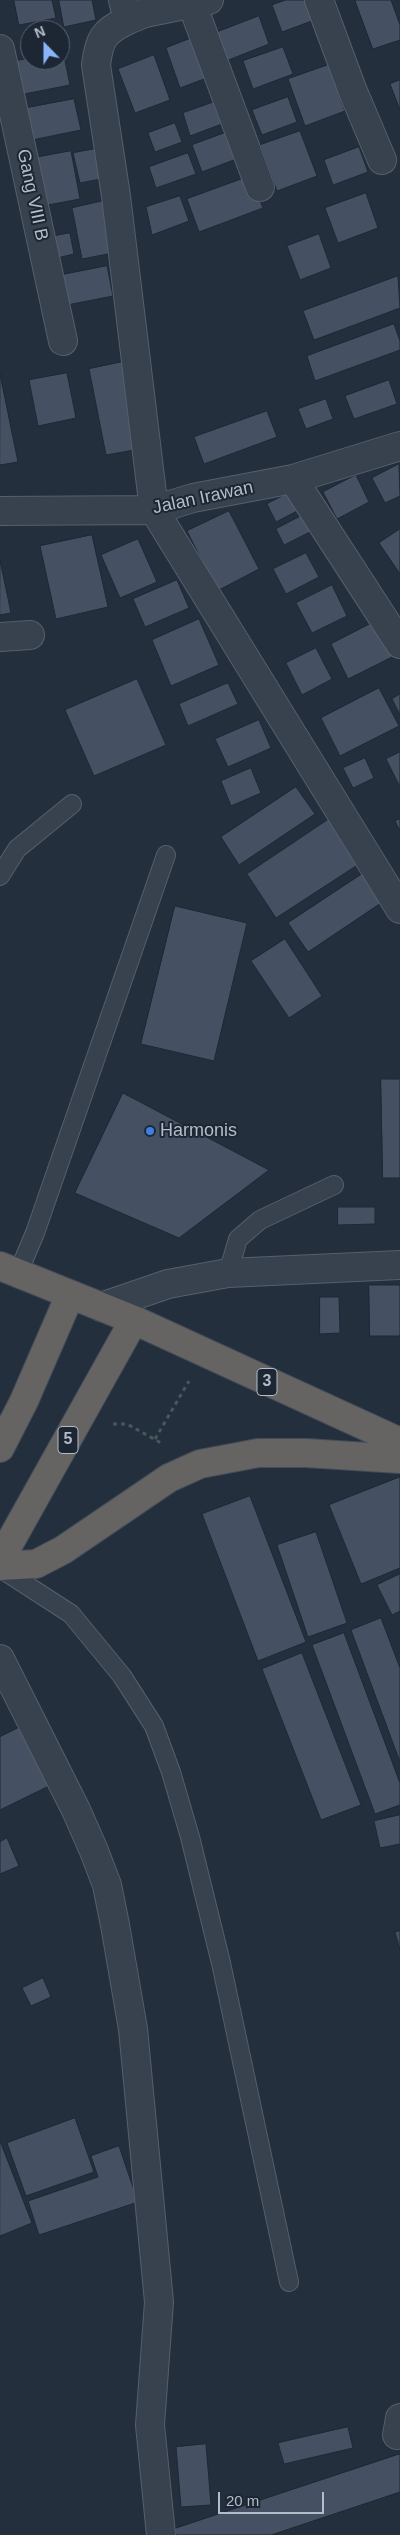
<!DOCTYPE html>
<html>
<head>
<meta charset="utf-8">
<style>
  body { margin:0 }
  #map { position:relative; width:400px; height:2535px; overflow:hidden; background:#242f3e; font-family:Arial,sans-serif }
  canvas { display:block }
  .north { position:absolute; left:20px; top:20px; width:50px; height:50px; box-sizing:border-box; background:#1d2633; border:1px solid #59626f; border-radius:50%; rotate:338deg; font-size:14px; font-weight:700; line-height:20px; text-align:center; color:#b4bcc9 }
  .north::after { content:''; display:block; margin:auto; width:18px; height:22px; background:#8ab4f8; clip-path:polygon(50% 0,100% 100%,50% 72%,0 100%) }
  .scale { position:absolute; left:218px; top:2492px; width:106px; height:22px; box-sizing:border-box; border:2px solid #b4bcc9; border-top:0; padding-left:6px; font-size:15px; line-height:18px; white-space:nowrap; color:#b4bcc9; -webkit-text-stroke:4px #1d2633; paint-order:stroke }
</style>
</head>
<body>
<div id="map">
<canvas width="400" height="2535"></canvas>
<div class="north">N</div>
<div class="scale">20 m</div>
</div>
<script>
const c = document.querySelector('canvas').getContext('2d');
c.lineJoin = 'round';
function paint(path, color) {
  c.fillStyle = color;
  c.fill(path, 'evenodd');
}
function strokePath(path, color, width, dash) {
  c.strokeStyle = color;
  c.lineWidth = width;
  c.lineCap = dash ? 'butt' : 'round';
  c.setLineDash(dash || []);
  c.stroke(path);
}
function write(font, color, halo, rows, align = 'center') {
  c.font = font + ' Arial,sans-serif';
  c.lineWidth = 4;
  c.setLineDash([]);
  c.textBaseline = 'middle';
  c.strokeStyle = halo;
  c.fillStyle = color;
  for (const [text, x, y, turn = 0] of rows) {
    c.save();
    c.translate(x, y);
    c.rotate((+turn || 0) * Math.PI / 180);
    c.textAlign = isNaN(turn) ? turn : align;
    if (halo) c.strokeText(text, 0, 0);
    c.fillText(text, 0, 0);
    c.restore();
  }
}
const building = new Path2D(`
  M14 0H52L56 18 19 25Z
  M59 0H92L96 20 64 27Z
  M286 0H314L320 18 282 32 272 5Z
  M355 0H391L400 25V40L373 49Z
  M259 16 269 44 226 61 215 33Z
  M197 36 212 76 180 88 166 48Z
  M283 47 293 74 253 89 243 61Z
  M63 51 70 85 14 96 8 62 30 58V60H60V52Z
  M154 55 170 100 135 113 118 69Z
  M328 65 345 111 305 126 288 79Z
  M400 80V110L390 84Z
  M288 97 297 122 262 135 252 110Z
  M74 99 81 130 32 140 26 108Z
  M214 102 222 124 190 136 183 113Z
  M175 123 182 142 155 152 148 133Z
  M230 131 239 158 202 172 192 145Z
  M300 131 317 176 277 191 260 145Z
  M359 147 368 172 333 185 324 160Z
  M100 148 106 178 80 183 73 153Z
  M71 151 80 199 43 206 33 158Z
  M188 153 196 174 156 188 149 167Z
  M250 176 263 208 199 232 187 199Z
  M366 193 378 228 338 243 325 208Z
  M180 196 189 221 152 235 146 207Z
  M103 201 113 253 82 259 72 208Z
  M70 233 74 254 53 259 49 237Z
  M319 234 331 268 300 280 287 246Z
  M107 266 113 296 57 307 51 277Z
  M398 276 400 308 314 340 303 311Z
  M394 324 400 341V350L315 381 307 356Z
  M122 362 140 449 106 455 89 369Z
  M67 373 76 418 38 426 29 380Z
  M0 374 18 462 0 465Z
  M389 380 397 404 354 419 345 396Z
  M326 399 333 419 306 429 298 409Z
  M267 411 277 437 204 464 194 437Z
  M399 464 400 496 385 503 372 478Z
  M356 475 369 502 337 519 323 492Z
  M290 492 299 510 276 522 267 504Z
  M229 511 259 569 217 591 187 531Z
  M305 514 314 530 284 545 276 529Z
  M400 529V574L379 543Z
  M92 535 108 607 56 619 40 546Z
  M138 539 157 582 120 598 101 555Z
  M306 553 319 577 286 594 273 569Z
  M0 560 11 613 0 615Z
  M177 580 189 608 145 627 133 599Z
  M332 585 347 616 312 633 296 603Z
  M199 619 219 665 171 686 152 640Z
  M374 622 392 657 348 679 331 644Z
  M316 648 332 679 302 695 286 663Z
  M137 679 166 745 94 776 65 710Z
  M228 683 238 704 188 726 179 704Z
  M379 688 399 726 340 756 321 718Z
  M400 694V715L392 699Z
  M259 720 271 748 228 767 215 739Z
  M400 752V787L386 759Z
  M365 758 374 778 353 788 343 768Z
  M251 768 261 793 231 806 221 781Z
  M296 787 315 814 239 865 221 837Z
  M329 819 359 864 276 918 247 874Z
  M400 819V831L395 821Z
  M362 874 381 903 308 952 288 923Z
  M175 906 247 923 214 1061 141 1044Z
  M285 939 322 996 289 1018 251 961Z
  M381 1079H400V1178H383Z
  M123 1093 269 1170 179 1238 75 1193Z
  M338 1207H375V1224L338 1225Z
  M369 1285H400V1336H370Z
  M320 1297H339L340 1333 320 1334Z
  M400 1477V1568L361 1584 329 1505Z
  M250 1496 306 1642 258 1661 202 1514Z
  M316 1532 347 1623 308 1637 277 1545Z
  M400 1574V1611L392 1615 377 1585Z
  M381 1618 400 1668V1762L351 1630Z
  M344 1633 400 1783V1805L375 1814 312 1645Z
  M302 1653 361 1805 321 1820 262 1669Z
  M24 1725 53 1784 0 1810V1737Z
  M400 1815V1844L380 1848 374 1821Z
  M7 1838 19 1866 0 1874V1842Z
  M400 1931V1950L395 1932Z
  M43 1978 51 1997 31 2006 22 1988Z
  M75 2118 94 2172 26 2196 7 2143Z
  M0 2141 32 2223 0 2236Z
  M119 2146 138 2202 39 2235 28 2201 98 2177 91 2156Z
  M348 2427 353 2448 284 2464 278 2443Z
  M206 2444 211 2505 181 2507 176 2447Z
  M400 2454V2492L271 2535H176L174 2529Z`);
paint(building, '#455162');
strokePath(building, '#1f2835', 1);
const service = new Path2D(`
  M0 876 17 849 72 804
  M18 1273 35 1233 166 855
  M228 1273 238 1239 260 1220 334 1185
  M0 1568 71 1614 122 1676 154 1726 171 1772 190 1837 221 1963 289 2282`);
const minor = new Path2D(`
  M123 0 128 20 145 13 209 0
  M319 0 352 89 382 160
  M192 4 260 187
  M128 20C104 31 99 39 96 65L116 196 154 510 400 909
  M0 49 63 341
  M293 479 400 644
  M0 511 154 510 193 498 293 479 400 446
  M0 637 30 635
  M101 1307 168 1284 228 1273 400 1265
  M0 1659 76 1810 94 1851 107 1885 115 1925 133 2029 159 2302 150 2425 161 2535
  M397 2435 400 2418`);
const trunk = new Path2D(`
  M0 1266 134 1320 400 1442
  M0 1448 24 1401 70 1295
  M0 1560 134 1320
  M0 1566 36 1564 63 1550 169 1478 200 1464 258 1453H306L400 1459`);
strokePath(service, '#565f6c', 20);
strokePath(minor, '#565f6c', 30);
strokePath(trunk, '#434c59', 30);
strokePath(new Path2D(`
  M113 1424H127L163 1444
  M155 1439 189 1381`), '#44595c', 3, [4, 4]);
strokePath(service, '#38414e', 18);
strokePath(minor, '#38414e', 28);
strokePath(trunk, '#656462', 28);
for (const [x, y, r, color] of [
  [150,1131,5,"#3f7fe0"]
]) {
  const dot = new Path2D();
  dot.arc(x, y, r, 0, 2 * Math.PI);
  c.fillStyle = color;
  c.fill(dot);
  strokePath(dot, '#1d2633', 2);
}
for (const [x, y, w] of [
  [267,1382,20],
  [68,1440,20]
]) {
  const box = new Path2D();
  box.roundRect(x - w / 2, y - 13.5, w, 27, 4);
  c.fillStyle = '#1d2633';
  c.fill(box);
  strokePath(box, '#b4bcc9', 1);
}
write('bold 16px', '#b4bcc9', null, [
  ["3",267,1382],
  ["5",68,1440]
]);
write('18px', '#b4bcc9', '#1d2633', [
  ["Gang VIII B",32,195,78],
  ["Jalan Irawan",203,498,-12]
]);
write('18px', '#b4bcc9', '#1d2633', [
  ["Harmonis",160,1131]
], 'left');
</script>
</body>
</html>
